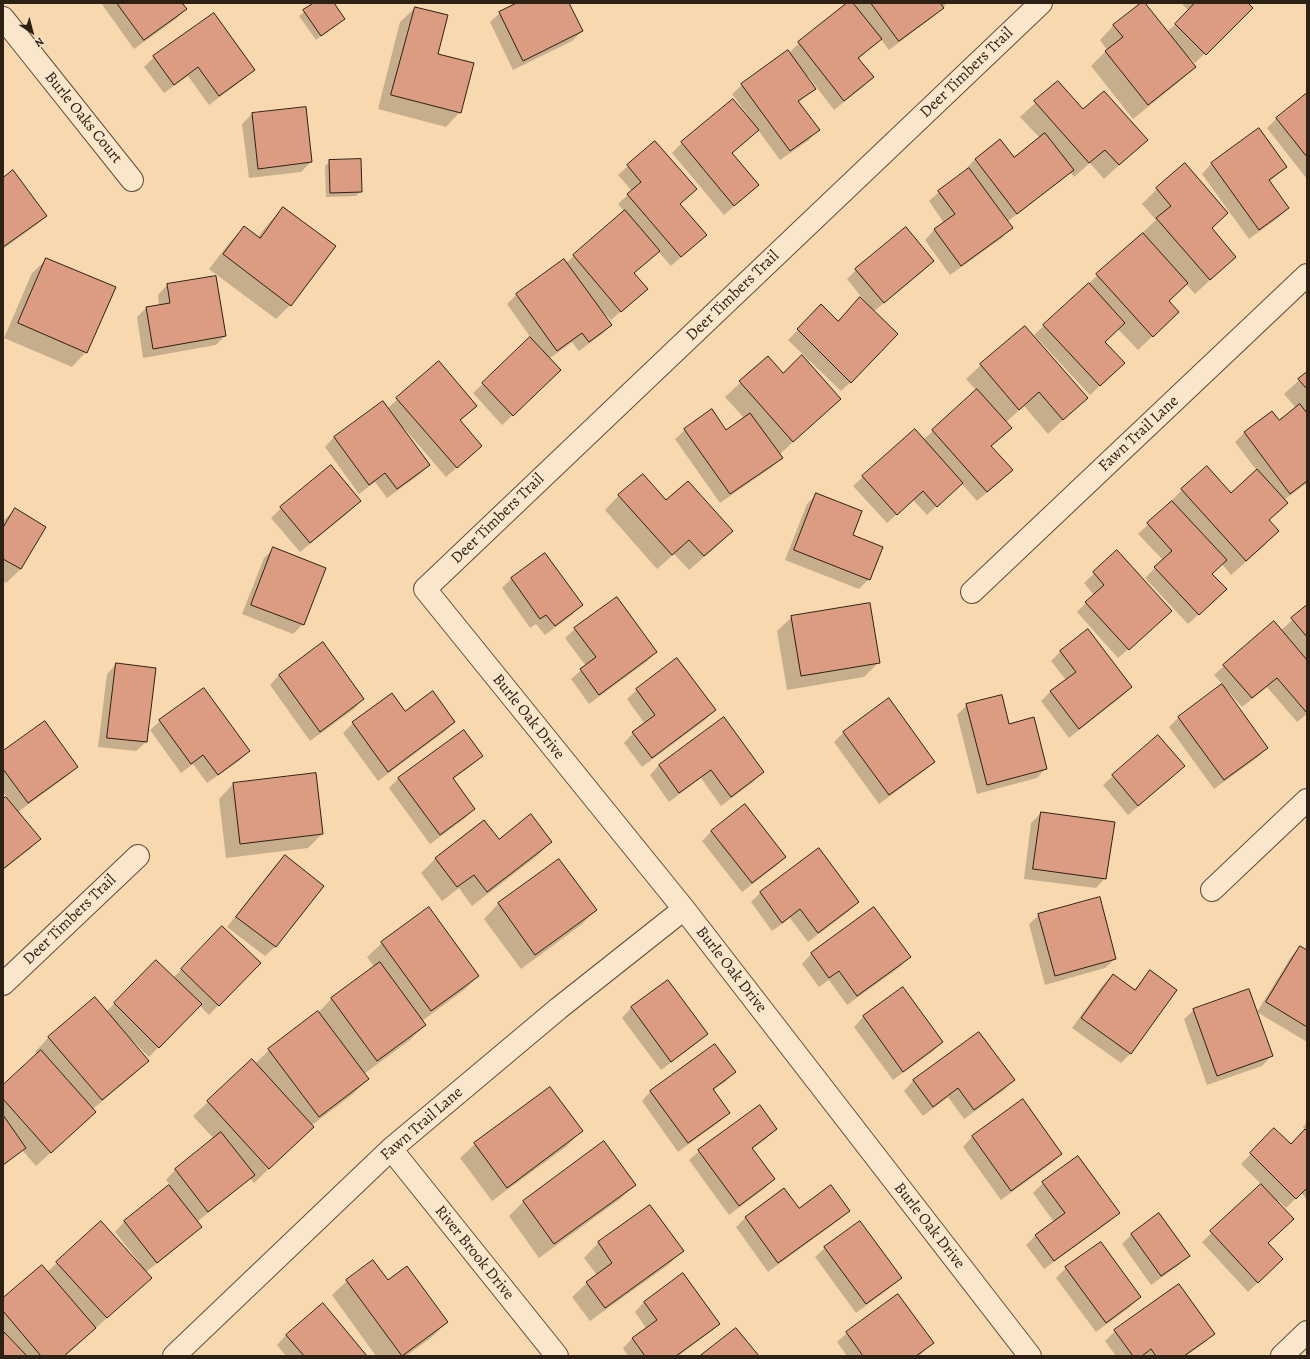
<!DOCTYPE html>
<html>
<head>
<meta charset="utf-8">
<style>
  body { margin:0 }
  #map { position:relative; width:1310px; height:1359px; overflow:hidden; background:#f8d9af; font-family:Alegreya,serif }
  canvas { display:block }
  .frame { position:absolute; inset:0; border:4px solid #2d2014; pointer-events:none }
  .north { position:absolute; left:12px; top:12px; width:40px; height:40px; -webkit-text-stroke:3px #fae6cb; paint-order:stroke; rotate:144deg; font-size:11px; font-weight:700; line-height:16px; text-align:center; color:#2d2014 }
  .north::after { content:''; display:block; margin:auto; width:14px; height:18px; background:#2d2014; clip-path:polygon(50% 0,100% 100%,50% 72%,0 100%) }
</style>
</head>
<body>
<div id="map">
<canvas width="1310" height="1359"></canvas>
<div class="frame"></div>
<div class="north">N</div>
</div>
<script>
const c = document.querySelector('canvas').getContext('2d');
c.lineJoin = 'round';
function paint(path, color) {
  c.fillStyle = color;
  c.fill(path, 'evenodd');
}
function strokePath(path, color, width, dash) {
  c.strokeStyle = color;
  c.lineWidth = width;
  c.lineCap = dash ? 'butt' : 'round';
  c.setLineDash(dash || []);
  c.stroke(path);
}
function write(font, color, halo, rows, align = 'center') {
  c.font = font + ' Alegreya,serif';
  c.lineWidth = 4;
  c.setLineDash([]);
  c.textBaseline = 'middle';
  c.strokeStyle = halo;
  c.fillStyle = color;
  for (const [text, x, y, turn = 0] of rows) {
    c.save();
    c.translate(x, y);
    c.rotate((+turn || 0) * Math.PI / 180);
    c.textAlign = isNaN(turn) ? turn : align;
    if (halo) c.strokeText(text, 0, 0);
    c.fillText(text, 0, 0);
    c.restore();
  }
}
paint(new Path2D(`
  M101 3H181L186 9 176 19 134 49Z
  M315 3H333L344 19 316 40 299 16Z
  M519 3H568L582 31 572 41 513 70 490 22 500 13Z
  M849 3H851L855 8 857 7 854 3H947L933 17 889 50 881 39 858 59 872 77 863 87 834 110 808 76 806 77 814 88 798 103 818 130 809 140 780 160 758 130 731 154 748 194 724 215 672 153 682 143 732 100 747 117 748 116 732 94 742 85 789 53 799 43Z
  M1142 3H1144L1167 32 1189 11 1181 3H1247L1252 8 1195 63 1189 57 1188 58 1195 67 1180 81 1133 119 1091 66 1107 50 1100 40 1114 25Z
  M415 8 460 112 446 127 378 109 400 22Z
  M154 57 254 69 244 79 209 105 188 76 164 93 144 67Z
  M1058 82 1083 111 1146 140 1104 179 1090 163 1074 177 1070 172 1063 179 1007 222 1011 228 1002 238 950 275 925 240 934 230 944 223 929 201 939 192 967 171 966 169 975 159 1014 158 1040 138 1020 117Z
  M1307 95V179L1267 128 1276 119Z
  M305 108 311 162 301 172 249 178 242 124 252 114Z
  M1258 130 1286 167 1269 182 1288 208 1278 218 1249 239 1202 174 1211 164Z
  M655 142 696 189 679 204 706 235 671 266 658 251 634 273 647 289 611 320 604 313 603 314 611 325 602 334 579 351 572 342 549 359 550 380 502 425 473 393 531 338 507 304 516 295 564 260 566 263 624 211 618 204 632 191 618 175Z
  M330 161 361 191 356 196 326 197 325 166Z
  M1185 165 1211 229 1235 257 1195 294 1186 284 1168 301 1178 312 1138 350 1118 329 1104 342 1114 373 1090 395 1034 335 1156 220 1142 204 1157 189Z
  M3 179 46 216 36 225 3 249Z
  M283 208 290 305 276 319 209 269 230 242 244 228 257 238 269 223Z
  M47 259 86 352 72 367 4 338 32 273Z
  M933 261 923 271 873 312 851 382 841 391 788 340 821 306 838 322 867 304 847 279 856 270Z
  M167 285 225 336 216 345 143 358 137 317 146 308 159 306 158 295Z
  M1024 327 1086 398 1048 434 1024 406 1005 423 1010 428 991 447 1002 480 977 501 961 483 927 515 913 500 887 523 853 486 915 430 923 440 977 391 966 379 981 365Z
  M768 357 783 374 840 399 779 455 781 458 772 467 720 503 675 439 685 430 726 431 744 418 725 397Z
  M438 363 476 406 460 421 481 446 446 477 404 428 403 429 429 465 419 475 387 498 375 482 359 494 325 447 334 437 388 408Z
  M1307 373V483L1284 500 1268 520 1278 531 1264 546 1231 575 1222 564 1211 574 1216 599 1188 624 1145 578 1163 560 1138 534 1169 505 1168 504 1182 490 1231 494 1257 471 1235 442 1245 432 1279 422 1296 408 1284 394Z
  M331 467 360 501 350 511 300 552 271 518 281 508Z
  M817 494 851 536 869 579 859 589 785 560 807 504Z
  M619 495 666 502 731 531 717 546 689 570 674 554 657 569 605 510Z
  M15 509 21 569 6 583 3 581V521Z
  M274 548 303 624 293 634 242 614 264 558Z
  M1117 552 1161 621 1118 658 1077 612 1094 595 1084 583Z
  M545 555 581 605 572 615 545 635 536 624 530 628 502 588 511 579Z
  M1307 607V714L1297 722 1267 687 1242 707 1228 691 1227 692 1267 748 1258 757 1214 789 1169 727 1179 717 1223 685 1214 675 1224 666 1280 631Z
  M792 617 879 662 864 677 787 690 777 631Z
  M575 629 656 652 646 662 589 704 571 679 586 666 565 638Z
  M1061 651 1131 687 1121 697 1069 738 1041 701 1050 692 1066 680 1051 661Z
  M116 664 146 742 136 751 98 747 107 674Z
  M279 675 363 699 354 709 310 741 270 685Z
  M637 690 714 710 705 720 642 767 624 743 633 733 645 724 627 699Z
  M392 695 405 713 454 722 444 732 378 781 343 733 353 723Z
  M967 705 1008 725 1046 768 1037 778 977 794 957 715Z
  M160 721 249 751 239 761 207 783 193 764 181 773 150 730Z
  M843 733 934 762 924 771 879 804 834 742Z
  M1158 737 1174 776 1128 815 1103 785Z
  M3 752 77 767 67 776 18 812 39 839 30 849 3 870V801L7 797 3 792Z
  M482 756 472 765 452 780 474 809 464 819 430 844 389 788 399 778Z
  M659 765 763 772 753 782 721 806 701 778 669 802 650 775Z
  M233 784 322 834 308 848 226 858 219 799Z
  M1041 813 1113 823 1105 878 1096 888 1024 879 1031 823Z
  M484 822 498 840 551 842 537 856 472 906 459 888 442 901 421 873 435 859Z
  M712 831 785 857 776 866 742 892 702 841Z
  M285 856 322 886 275 947 265 956 227 927 275 866Z
  M559 860 596 910 581 925 521 969 484 919 498 904Z
  M760 893 857 902 848 912 808 942 790 918 772 931 751 902Z
  M874 908 909 957 900 967 847 1005 829 980 819 987 802 964 811 954Z
  M1039 915 1115 959 1105 968 1045 985 1029 924Z
  M222 928 260 963 209 1015 199 1005 149 1057 130 1038 129 1039 147 1061 133 1075 93 1109 95 1112 36 1166 22 1150 3 1166V1086L38 1055 35 1052 49 1037 106 1012 156 961 173 978Z
  M382 943 478 976 464 990 422 1021 425 1025 410 1040 364 1074 368 1079 353 1094 312 1125 298 1141 254 1183 250 1178 197 1222 201 1227 191 1236 146 1272 151 1278 65 1356H3V1300L47 1272 57 1263H138L139 1262 115 1232 124 1222 170 1185 166 1180 175 1170 214 1139 193 1116 252 1061 255 1064 269 1050 317 1014 331 999 375 968 367 957Z
  M1300 947 1307 951V1042L1257 1012 1291 957Z
  M1150 971 1131 1053 1121 1063 1072 1028 1103 985 1113 975 1134 990Z
  M667 981 707 1034 697 1043 661 1070 622 1018 631 1008Z
  M903 988 942 1042 932 1052 893 1080 854 1027 863 1017Z
  M1194 1010 1271 1056 1262 1066 1207 1085 1184 1019Z
  M979 1033 1013 1080 1004 1090 964 1119 948 1097 923 1116 904 1091 913 1081Z
  M735 1072 725 1082 712 1091 728 1113 719 1122 678 1152 642 1101 651 1091Z
  M549 1088 581 1131 567 1146 492 1201 460 1158 475 1144Z
  M1023 1101 1061 1153 1052 1163 1001 1200 963 1147 972 1137Z
  M1307 1122V1199L1301 1193 1286 1208 1279 1201 1277 1202 1293 1219 1267 1244 1272 1269 1248 1292 1202 1242 1262 1185 1241 1164 1274 1130 1290 1145 1305 1130 1303 1127Z
  M776 1129 766 1139 752 1149 774 1179 764 1189 729 1215 689 1160 699 1151Z
  M604 1143 634 1185 620 1199 539 1258 509 1216 523 1202Z
  M1078 1157 1119 1213 1109 1222 1044 1269 1026 1245 1036 1235 1054 1222 1033 1193 1043 1183Z
  M650 1206 682 1251 668 1265 590 1321 572 1297 587 1283 597 1275 584 1258 598 1243Z
  M799 1210 849 1211 839 1220 768 1272 736 1227 746 1217Z
  M1159 1215 1188 1256 1179 1265 1151 1285 1122 1244 1131 1235Z
  M825 1248 900 1278 891 1287 856 1313 815 1257Z
  M1066 1268 1140 1297 1130 1307 1096 1332 1056 1278Z
  M683 1274 719 1324 709 1333 678 1356H628L623 1348 632 1339 646 1328 635 1312 644 1302Z
  M347 1281 388 1282 447 1322 432 1337 406 1356H376L332 1295Z
  M1178 1285 1214 1333 1204 1343 1186 1356H1116L1105 1341 1115 1331Z
  M847 1333 933 1343 919 1356H847L837 1342Z
  M286 1335 366 1356H286L277 1345Z`), '#0003');
const building = new Path2D(`
  M117 3H182L187 9 144 40Z
  M314 3H334L345 19 321 36 303 10Z
  M517 3H569L583 31 523 61 499 12Z
  M847 3H853L882 39 858 58 874 77 844 101 798 42Z
  M871 3H940L944 8 899 41Z
  M1141 3H1145L1196 67 1148 105 1105 51 1123 37 1113 25Z
  M1195 3H1248L1253 8 1206 55 1175 24Z
  M415 7 448 15 438 54 474 63 461 113 391 95Z
  M214 13 255 70 219 96 198 67 174 85 153 56Z
  M788 50 816 89 798 101 820 130 790 151 741 84Z
  M1058 81 1083 109 1104 91 1148 140 1119 165 1105 150 1089 163 1034 101Z
  M1307 93V157L1276 118Z
  M733 99 759 130 732 153 759 185 734 206 681 142Z
  M306 107 312 162 258 169 252 113Z
  M1259 128 1287 167 1269 180 1289 208 1259 230 1211 163Z
  M1045 133 1074 170 1017 214 975 159 1000 139 1014 157Z
  M655 141 697 189 680 204 707 235 681 257 627 194 641 182 627 165Z
  M361 159 362 192 330 193 329 160Z
  M1185 163 1228 213 1212 228 1236 257 1210 280 1156 218 1171 206 1156 188Z
  M969 168 1013 228 961 266 934 229 955 214 938 191Z
  M13 170 47 216 3 247V178Z
  M283 207 336 246 291 306 223 254 244 226 260 238Z
  M625 210 660 251 634 273 648 289 621 312 573 255Z
  M906 227 934 261 884 303 855 269Z
  M1143 233 1188 283 1169 301 1179 312 1153 337 1096 274Z
  M46 258 116 287 87 353 18 323Z
  M564 259 612 325 589 342 582 333 557 351 516 294Z
  M216 276 226 336 153 349 146 307 170 303 167 284Z
  M1089 283 1125 323 1105 342 1125 363 1100 386 1043 325Z
  M860 297 898 334 851 383 797 329 821 304 838 321Z
  M1025 326 1088 398 1063 420 1039 392 1019 410 980 364Z
  M530 337 561 370 513 416 482 383Z
  M802 355 841 399 793 442 739 381 768 356 783 373Z
  M439 361 477 406 460 420 482 446 457 468 396 398Z
  M1307 372V389L1298 379Z
  M977 389 1012 428 991 446 1013 470 987 492 932 430Z
  M383 401 430 465 397 489 385 473 369 485 334 437Z
  M1300 404 1307 413V481L1290 494 1244 432 1272 411 1279 420Z
  M712 409 726 430 750 413 783 458 730 494 684 429Z
  M915 429 963 483 937 507 923 491 897 515 862 476Z
  M331 465 361 501 310 543 280 507Z
  M1207 466 1231 493 1257 469 1288 503 1269 520 1279 531 1246 561 1181 489Z
  M643 474 666 500 688 481 733 531 704 556 689 540 672 555 618 495Z
  M816 493 862 511 853 535 883 547 870 580 794 550Z
  M1172 501 1227 560 1212 574 1227 589 1199 615 1154 567 1172 551 1147 523Z
  M15 508 46 527 21 569 3 559V528Z
  M273 547 326 568 304 625 251 605Z
  M1117 550 1172 611 1129 650 1085 602 1104 585 1093 572Z
  M545 553 583 605 555 626 546 615 540 619 511 578Z
  M617 597 657 652 599 695 580 669 596 657 574 628Z
  M870 603 880 663 801 676 791 616Z
  M1307 605V637L1291 618Z
  M1274 621 1307 660V713L1277 678 1252 698 1223 665Z
  M1088 629 1132 687 1079 729 1050 691 1076 672 1060 651Z
  M323 642 364 699 320 732 279 675Z
  M677 658 716 710 652 758 632 732 655 715 636 689Z
  M116 663 156 668 147 742 107 738Z
  M1222 684 1268 748 1224 780 1178 717Z
  M204 688 250 751 218 775 203 755 191 764 159 720Z
  M433 691 455 722 388 772 352 722 392 693 405 711Z
  M1002 695 1009 724 1034 717 1047 769 987 785 966 704Z
  M889 698 935 762 889 795 843 732Z
  M724 717 764 772 731 797 711 770 679 793 659 765Z
  M45 721 78 767 28 803 3 769V751Z
  M464 730 483 756 453 778 475 809 440 835 398 778Z
  M1158 735 1185 766 1138 806 1112 775Z
  M316 773 323 834 240 844 233 783Z
  M6 797 41 839 3 869V799Z
  M745 804 786 857 752 883 711 831Z
  M1041 812 1115 822 1106 879 1033 869Z
  M531 814 552 842 487 892 474 875 457 887 435 858 484 820 499 839Z
  M819 848 859 902 818 933 800 909 782 923 760 892Z
  M285 855 324 886 276 947 236 917Z
  M559 859 597 910 535 955 498 903Z
  M1100 897 1116 959 1055 976 1038 914Z
  M429 907 479 976 431 1011 381 942Z
  M874 907 911 957 857 996 839 971 829 978 811 953Z
  M222 926 261 963 219 1006 181 969Z
  M1300 946 1307 950V1027L1266 1002Z
  M156 960 202 1004 159 1048 114 1003Z
  M380 962 426 1025 377 1061 331 998Z
  M1150 970 1177 990 1131 1054 1081 1018 1113 974 1135 990Z
  M668 980 708 1034 671 1062 631 1007Z
  M903 987 943 1042 903 1072 863 1016Z
  M1249 989 1273 1056 1217 1076 1193 1009Z
  M95 997 149 1061 102 1100 48 1037Z
  M318 1011 369 1079 319 1117 268 1049Z
  M979 1032 1015 1080 974 1110 958 1088 933 1107 913 1080Z
  M715 1044 736 1072 713 1089 730 1113 688 1143 650 1091Z
  M41 1050 96 1112 51 1153 3 1099V1085Z
  M252 1059 314 1127 269 1169 207 1101Z
  M550 1087 583 1131 507 1188 474 1143Z
  M1023 1099 1062 1154 1011 1191 972 1136Z
  M760 1105 777 1129 752 1148 775 1179 739 1206 698 1150Z
  M3 1115 26 1148 3 1165Z
  M1274 1128 1291 1144 1305 1129 1307 1131V1188L1296 1199 1250 1153Z
  M221 1132 255 1175 208 1212 175 1169Z
  M604 1141 636 1185 554 1244 523 1201Z
  M1078 1156 1120 1213 1054 1261 1035 1235 1065 1213 1042 1182Z
  M1261 1184 1294 1219 1268 1243 1283 1259 1258 1283 1210 1231Z
  M169 1185 202 1227 157 1263 124 1221Z
  M831 1185 850 1211 778 1263 745 1217 784 1188 799 1208Z
  M650 1205 684 1251 605 1308 586 1282 612 1263 598 1242Z
  M1159 1213 1190 1256 1161 1276 1131 1234Z
  M101 1221 152 1278 107 1318 56 1262Z
  M860 1221 902 1278 866 1304 824 1247Z
  M1101 1242 1141 1297 1106 1323 1065 1267Z
  M373 1260 388 1280 407 1266 448 1322 402 1356 346 1280Z
  M42 1265 96 1328 64 1356H41L3 1311V1298Z
  M683 1273 720 1324 676 1356H645L632 1338 657 1320 644 1302Z
  M1179 1284 1215 1334 1184 1356H1156L1151 1349 1142 1356H1133L1114 1330Z
  M898 1294 934 1343 916 1356H863L846 1332Z
  M323 1303 367 1356H304L286 1335Z
  M736 1328 759 1356H700Z
  M3 1331 27 1356H3Z`);
paint(building, '#dc9c81');
strokePath(building, '#2d2014', 1);
const minor = new Path2D(`
  M3 18 132 180
  M972 592 1307 275
  M1212 890 1307 800
  M3 984 138 856
  M391 1149 557 1356
  M174 1356 391 1149 559 1008 684 909
  M1030 1356 684 909 425 589 1041 3
  M1282 1356 1307 1332`);
strokePath(minor, '#604e3b', 24);
strokePath(minor, '#fae6cb', 22);
write('16px', '#2d2014', '#fae6cb', [
  ["Deer Timbers Trail",967,73,-44],
  ["Burle Oaks Court",83,118,51],
  ["Deer Timbers Trail",733,296,-44],
  ["Fawn Trail Lane",1139,434,-43],
  ["Deer Timbers Trail",498,519,-44],
  ["Burle Oak Drive",528,717,51],
  ["Deer Timbers Trail",70,920,-44],
  ["Burle Oak Drive",731,970,52],
  ["Fawn Trail Lane",422,1124,-41],
  ["Burle Oak Drive",929,1226,52],
  ["River Brook Drive",474,1253,51]
]);
</script>
</body>
</html>
